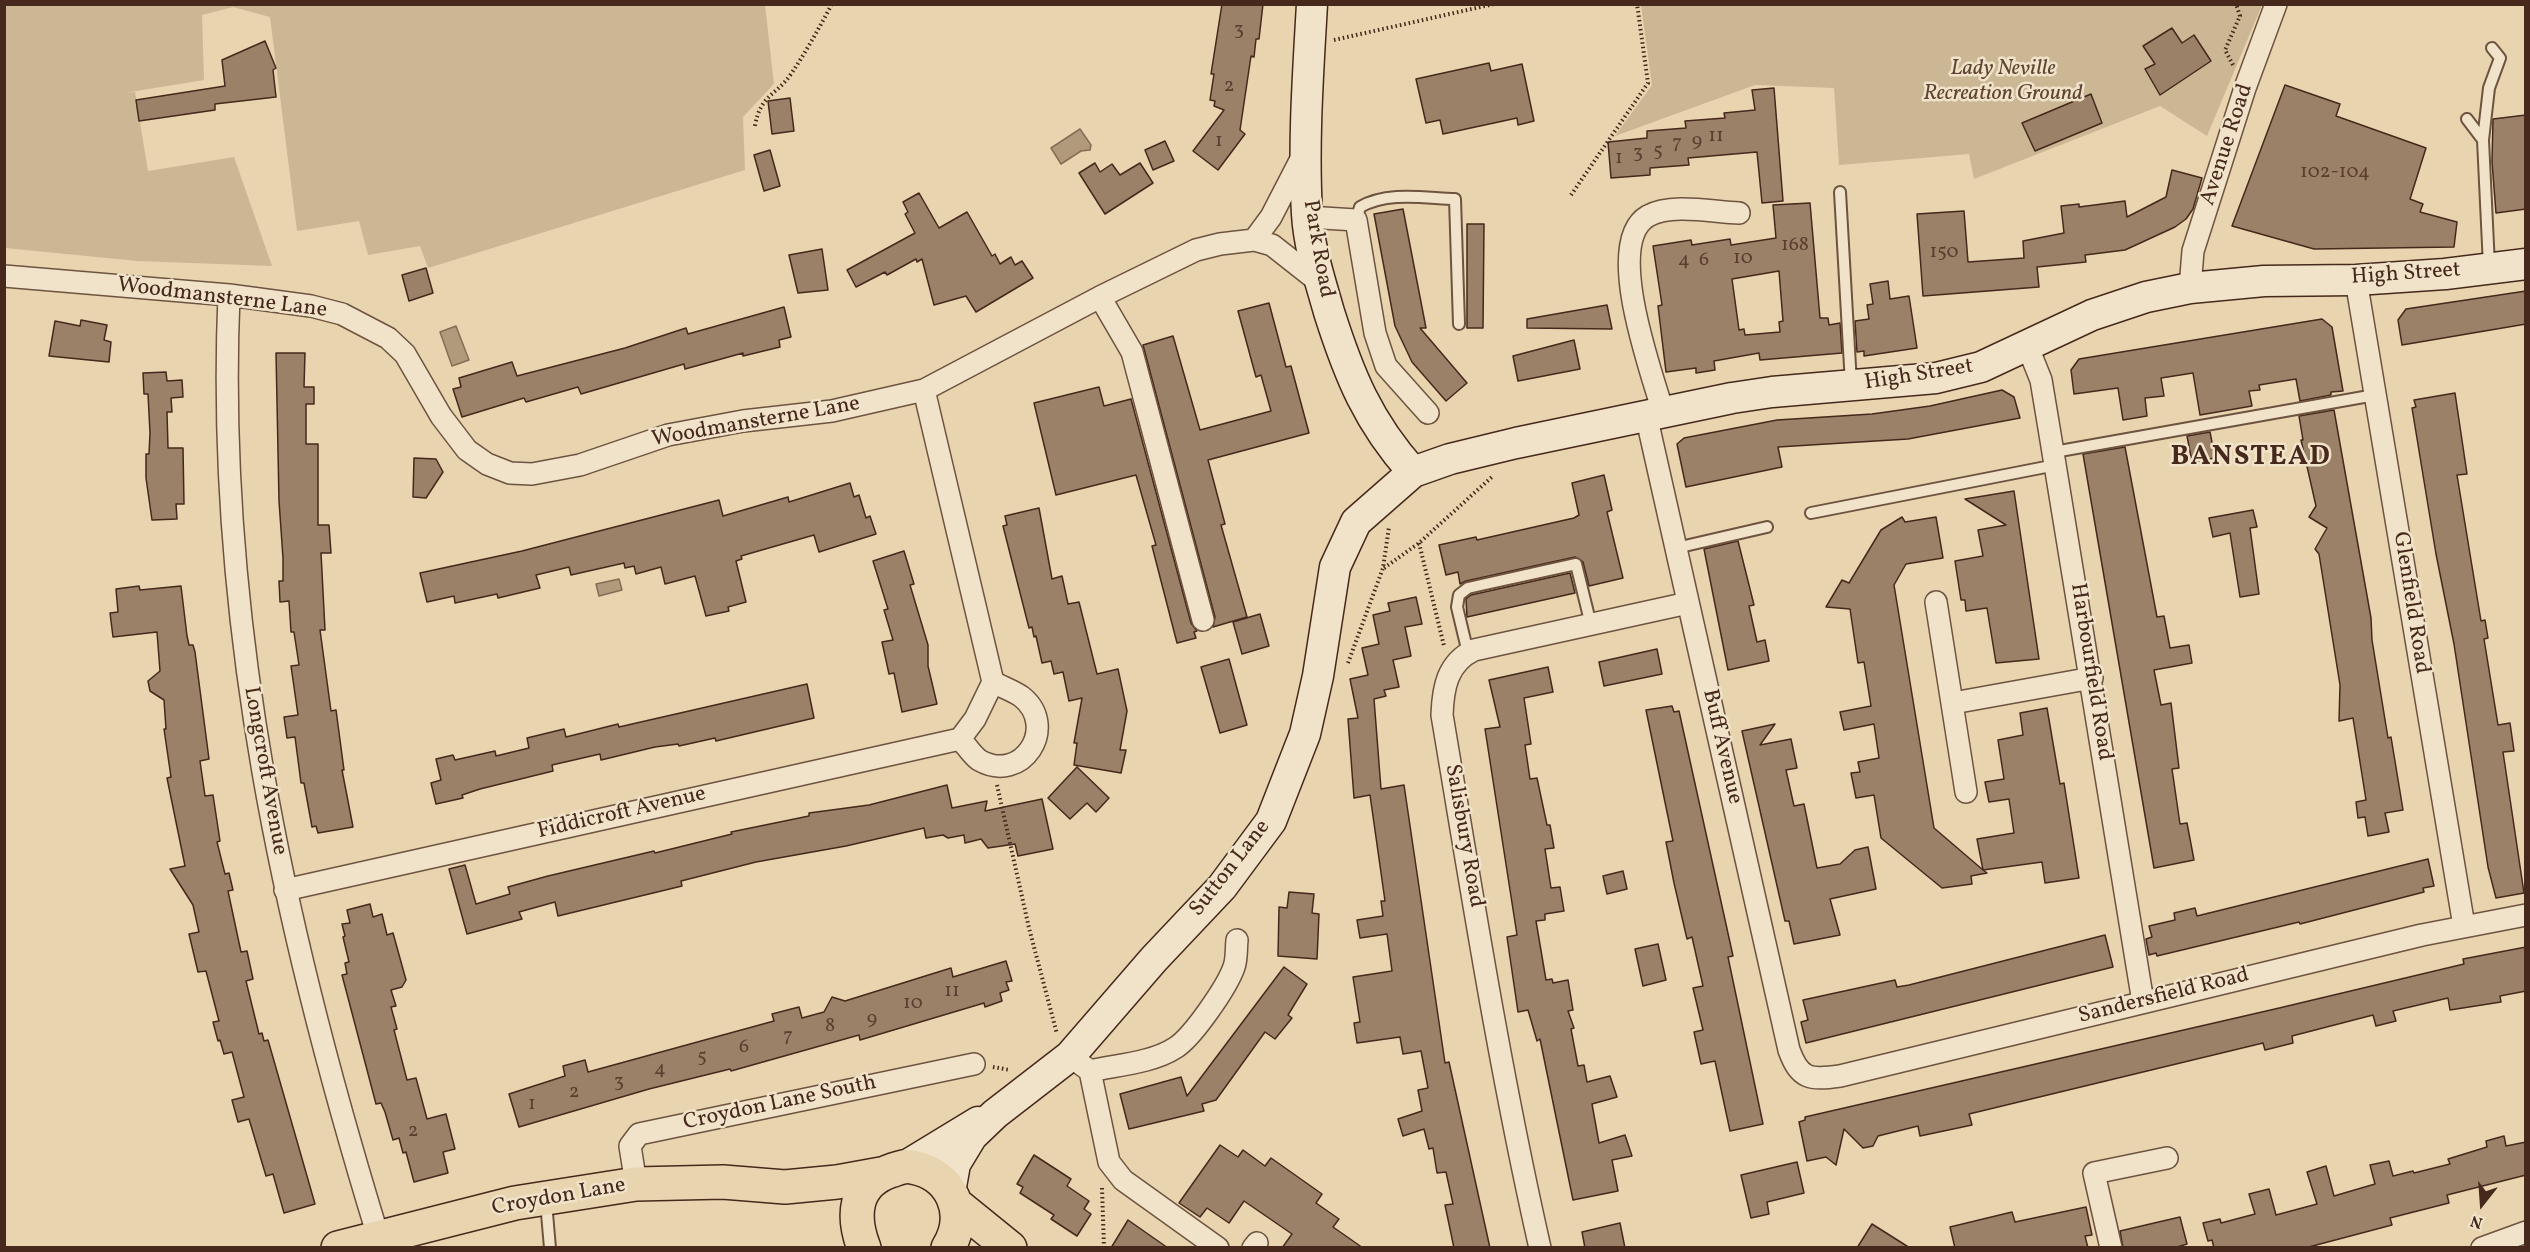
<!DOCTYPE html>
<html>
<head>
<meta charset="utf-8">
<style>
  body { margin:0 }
  #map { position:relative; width:2530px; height:1252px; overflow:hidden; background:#e8d4ae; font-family:Vollkorn,serif }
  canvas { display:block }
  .frame { position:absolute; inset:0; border:6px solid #46281c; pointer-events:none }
  .north { position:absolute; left:2452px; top:1174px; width:60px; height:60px; -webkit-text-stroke:4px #f0e3ca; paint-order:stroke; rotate:197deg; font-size:16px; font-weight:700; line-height:24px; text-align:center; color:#46281c }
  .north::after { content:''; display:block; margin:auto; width:21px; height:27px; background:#46281c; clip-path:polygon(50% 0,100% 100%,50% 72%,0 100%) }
</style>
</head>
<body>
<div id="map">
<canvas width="2530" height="1252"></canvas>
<div class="frame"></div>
<div class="north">N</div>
</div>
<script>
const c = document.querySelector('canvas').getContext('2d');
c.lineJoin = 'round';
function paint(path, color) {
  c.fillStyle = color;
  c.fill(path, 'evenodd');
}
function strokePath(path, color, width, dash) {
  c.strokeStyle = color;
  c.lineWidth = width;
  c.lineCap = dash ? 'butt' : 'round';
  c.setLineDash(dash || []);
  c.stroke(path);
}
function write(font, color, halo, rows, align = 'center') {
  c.font = font + ' Vollkorn,serif';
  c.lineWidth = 5;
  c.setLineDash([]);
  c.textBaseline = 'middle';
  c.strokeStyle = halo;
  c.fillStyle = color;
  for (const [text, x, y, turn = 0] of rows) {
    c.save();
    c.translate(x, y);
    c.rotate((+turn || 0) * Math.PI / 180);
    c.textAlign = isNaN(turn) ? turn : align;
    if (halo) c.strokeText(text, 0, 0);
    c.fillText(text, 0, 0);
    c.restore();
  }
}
paint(new Path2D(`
  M4 5H765L774 84 743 117 745 170 428 268 420 246 368 255 359 221 297 231 270 17 233 7 202 15 204 80 124 93 135 92 148 171 234 157 272 266 137 261 5 248Z
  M1641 5H2262L2207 136 2160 106 1974 179 1969 154 1839 165 1834 88 1755 85 1615 136 1652 85Z`), '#ccb795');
const water = new Path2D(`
  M1080 129 1091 145 1090 150 1081 151 1061 164 1051 148Z
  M456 326 469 360 452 366 440 332Z
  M619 579 622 590 599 596 596 584Z`);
paint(water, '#b19a7c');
strokePath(water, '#866c56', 1.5);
const building = new Path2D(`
  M1222 4H1263L1259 39H1256L1254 57 1251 56 1240 130 1245 134 1218 170 1193 151 1224 110 1214 106 1215 101 1210 100 1214 74H1211Z
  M2172 28 2182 43 2194 35 2211 61 2160 95 2145 69 2155 64 2143 46Z
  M265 41 276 68 273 70 276 97 215 104V110L139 121 136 100 225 86 222 60Z
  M1489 63 1491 71 1522 64 1534 121 1518 125 1517 118 1443 134 1440 120 1426 123 1416 79Z
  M2285 85 2340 104 2336 116 2426 148 2410 199 2423 204 2420 212 2457 222 2454 247 2314 249 2232 226Z
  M1774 88 1783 201 1762 203 1757 152 1688 158 1689 165 1650 168V175L1611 178 1608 142 1647 138V131L1686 128 1685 121 1725 118 1724 113 1755 110 1752 90Z
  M2091 94 2102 123 2035 151 2022 123Z
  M790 98 794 131 772 134 768 101Z
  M2526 115V209L2496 213 2492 162 2493 119Z
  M1165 141 1174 161 1153 170 1145 150Z
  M770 150 780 186 764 191 754 155Z
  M1095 163 1100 172 1112 164 1120 175 1140 163 1153 183 1105 214 1079 173Z
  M2172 170 2202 178 2193 209 2186 219 2175 227 2125 250 2085 255 2086 262 2037 267 2039 287 1923 296 1917 214 1964 211 1968 262 2024 258 2023 241 2064 233 2061 206 2079 204V207L2125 201 2127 217 2166 197Z
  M919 193 939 228 967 212 992 256 995 254 1000 264 1011 257 1015 265 1022 261 1033 278 976 312 966 296 934 305 922 259 917 262 916 259 887 275 885 272 856 287 847 270 915 233 905 214 908 212 903 202Z
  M1810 203 1820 318H1828L1829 325 1840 323 1842 353 1760 360 1759 353 1714 361 1715 370 1696 373V368L1666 372 1658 306 1662 305 1653 246 1691 240 1692 245 1730 239 1731 245 1776 238 1773 205ZM1779 271 1783 321 1779 322 1780 332 1745 335 1744 329 1739 330 1732 279Z
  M1403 209 1426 328H1420L1467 383 1446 401 1412 362 1395 326 1374 214Z
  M1467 224H1484L1483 328H1467Z
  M822 249 828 290 798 293 789 255Z
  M426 268 433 293 409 301 402 275Z
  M1888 281 1890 299 1909 296 1917 348 1864 356V351L1857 352 1855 321 1869 319 1867 305 1873 304 1870 284Z
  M2526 291V324L2402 345 2398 320 2406 309Z
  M1269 303 1286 367 1291 366 1309 433 1208 460 1225 524 1221 525 1247 617 1213 627 1215 617 1143 345 1173 336 1200 430 1271 411 1261 375 1256 377 1238 311Z
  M1607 305 1612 329 1527 328V319Z
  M784 307 791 337 779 340 780 347 743 356V353L685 369 684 364 581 394 578 387 526 402 524 398 462 417 453 389 461 387 459 378 512 362 517 376 625 348 686 328 688 334Z
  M2322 319 2332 327 2343 391 2331 392V395L2300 401 2296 379 2259 385 2260 390 2249 391 2252 406 2200 415 2193 373 2161 378 2164 396 2145 398 2147 416 2123 420 2118 388 2074 394 2071 370 2079 359Z
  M81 320 107 325 104 340 111 342 109 362 49 356 55 321 80 326Z
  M1574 340 1580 369 1518 381 1513 356Z
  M276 353H305L304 387H314V404H306V444H318V525H329L331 553H321L325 630H320L331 711 336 710 344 770H342L353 827 318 833 316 826 312 827 304 783H301L295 737 287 738 284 717 298 715 291 666 299 665 294 632H291L289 601 280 602 279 581H283V558L279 501Z
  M166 372 167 381 182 380 183 397 171 398 172 412H167L168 448H183L184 504H176L177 519 152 520 146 478V454H149L150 433 148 394H144L143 373Z
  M1099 387 1104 406 1131 399 1191 623 1197 631 1194 632 1196 638 1177 643 1152 546 1156 545 1136 475 1056 495 1034 403Z
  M2002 390 2014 397 2020 418 1908 439 1778 447 1782 467 1686 487 1677 444 1684 438 1777 420 1872 414 1930 406Z
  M2455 393 2467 474 2457 475 2481 621 2485 620 2488 638 2484 639 2498 725 2510 723 2514 751 2503 752 2524 893 2496 898 2488 867 2454 644 2436 554 2412 408 2416 407 2414 400Z
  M2334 410 2371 618 2372 640 2388 738 2391 737 2403 810 2385 813 2389 832 2368 836 2365 817 2358 818 2356 802 2366 800 2353 718 2339 721 2340 685 2319 554 2315 549 2327 528 2309 517 2316 506 2301 440H2303L2299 416Z
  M2210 432 2215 458 2192 462 2187 436Z
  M2125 447 2157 617 2164 616 2170 648 2189 645 2192 663 2154 670 2161 705 2171 703 2179 768 2172 769 2180 824 2187 823 2194 860 2154 868 2083 454Z
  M414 458 436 459 443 472 426 498 413 497Z
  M1604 475 1612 510 1607 512 1623 578 1589 586 1583 562 1575 557 1466 581 1460 584 1458 572 1446 575 1439 545 1476 537 1477 540 1574 518 1579 515 1572 483Z
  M850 483 854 497 859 495 866 518 870 516 876 534 819 552 814 535 741 556 742 559 736 561 746 602 728 607 729 611 706 616 695 576 665 584 661 567 636 574 634 566 625 568 624 563 571 575 569 567 536 575 540 588 498 598 497 594 455 603 454 596 427 602 420 573 522 551 719 500 723 516 788 497 789 502Z
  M2014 491 2039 659 1996 663 1987 608 1966 611 1965 600H1961L1955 561 1983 556 1978 530 2006 525 1965 499Z
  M1039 508 1052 579 1062 576 1068 604 1079 602 1097 674 1118 669 1127 711 1120 750H1126L1121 773 1074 765 1077 743H1074L1082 698 1069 701 1063 672 1054 674 1051 661 1042 663 1036 636 1034 637 1032 627 1029 628 1003 526 1007 525 1005 516Z
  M2253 510 2257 527 2250 528 2259 594 2240 597 2230 533 2213 537 2209 518Z
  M1902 517 1905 522 1936 517 1943 558 1906 564 1894 585 1934 828 1983 870 1977 839 2014 833 2009 799 1989 802 1985 782 2004 779 1998 740 2023 735 2020 713 2047 708 2060 784 2064 783 2079 878 2045 883 2042 862 1983 870 1987 873 1971 876 1972 884 1942 888 1881 838 1874 795 1856 798 1851 773 1860 772 1858 762 1879 758 1874 724 1844 730 1840 712 1871 706 1864 662 1858 663 1850 609 1826 607 1842 580 1849 583 1881 530Z
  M1738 541 1754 605 1749 606 1757 642 1765 640 1769 661 1728 670 1704 549Z
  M904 551 914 584 910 585 928 645V666L937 704 902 712 894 673 889 674 882 642 893 640 884 610 888 609 873 561Z
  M1570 573 1575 593 1467 617 1466 599 1471 595Z
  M139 586 140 590 181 586 187 636 189 645H193L195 652 209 759 200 761 205 796 213 795 220 841 217 842 225 874 229 873 233 890 228 891 241 952 247 951 253 979 246 981 259 1034 262 1033 264 1041 268 1040 315 1204 284 1213 273 1174 266 1176 249 1119 238 1122 232 1100 244 1097 232 1052 224 1054 220 1040 218 1041 213 1022 219 1021 206 971 198 972 189 934 199 932 193 905 170 869 185 866 167 778 171 777 164 729H166L164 700 150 691 148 681 160 671 157 632 113 637 110 613 118 612 116 589Z
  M1416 597 1422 624 1405 627 1411 656 1393 660 1399 687 1384 690 1386 696 1374 699 1381 789 1404 785 1445 1063 1449 1062 1490 1248H1454L1445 1205 1453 1204 1446 1172 1437 1173 1433 1148 1429 1149 1424 1129 1403 1136 1398 1119 1422 1111 1418 1090 1428 1088 1421 1051 1403 1054 1400 1037 1357 1043 1354 1023 1360 1022 1353 977 1392 971 1387 934 1360 938 1357 920 1383 916 1381 901H1385L1370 795 1354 798 1348 719 1358 718 1350 679 1368 675 1362 648 1379 644 1373 615 1390 611 1388 603Z
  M1260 614 1269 646 1242 654 1233 622Z
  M1657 649 1662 674 1604 686 1599 662Z
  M1229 659 1247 725 1220 733 1201 667Z
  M1548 667 1553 692 1524 698 1531 744 1525 745 1530 779 1537 778 1547 825H1550L1554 848 1545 849 1551 888 1560 887 1564 911 1545 914V920L1536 921 1546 980 1552 979 1553 983 1568 980 1573 1010 1568 1011 1574 1028 1571 1029 1578 1066 1584 1065 1587 1082 1610 1076 1617 1097 1592 1104 1599 1143 1625 1135 1632 1156 1612 1160 1618 1191 1573 1200 1540 1039 1537 1041 1528 1010 1518 1012 1507 937 1517 935 1485 729 1500 727 1489 680Z
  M807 684 814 718 716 741 715 738 679 746 678 744 655 747 601 760 600 754 552 765 553 771 480 789 462 795 463 798 436 804 431 783 441 780 436 759 453 755 455 760 495 751 496 756 529 748 527 738 564 729 566 737 618 724 619 727Z
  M1672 706 1674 712 1679 711 1733 956 1728 957 1763 1124 1730 1131 1715 1061 1701 1064 1694 1032 1703 1030 1693 988 1703 986 1692 937 1687 939 1674 883 1666 842 1673 841 1646 710Z
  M1775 724 1760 745 1791 739 1797 768 1786 770 1794 806 1804 804 1817 868 1840 864 1855 850 1868 847 1876 889 1830 899 1840 935 1794 944 1789 921H1785L1742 731Z
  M1077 767 1109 798 1096 812 1087 803 1070 819 1048 798Z
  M947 785 952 808 987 801 985 811 1042 799 1053 849 1018 856 1015 844 988 848 981 839 965 843 964 835 948 838 943 835 926 838 924 828 846 846 756 862 681 881 682 886 558 916 555 902 519 912 522 919 467 934 449 869 465 865 476 904 510 894 508 887 548 876 654 851 655 853 732 834 731 832 809 816V813L869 805Z
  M2428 859 2434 886 2423 888 2424 892 2300 924 2299 922 2157 956 2156 953 2149 955 2146 939 2152 937 2149 926 2175 920 2174 913 2195 908 2197 916Z
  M1623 871 1627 889 1607 894 1603 876Z
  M1289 892 1314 894 1312 913 1319 914 1317 959 1278 956 1279 907 1287 908Z
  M370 904 373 917 382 914 387 935 393 933 406 980 402 987 391 990 396 1006 391 1007 397 1029 394 1030 407 1080 416 1078 427 1119 446 1114 455 1149 443 1152 448 1173 414 1182 406 1152 403 1153 399 1138 393 1140 385 1112 381 1103 376 1104 342 975 347 974 345 963 349 962 343 937 345 936 342 924 350 923 347 910Z
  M2105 935 2113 967 1806 1043 1801 1022 1808 1020 1803 1000 1895 980 1897 987 1909 985Z
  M1658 944 1666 980 1643 986 1635 949Z
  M2526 947V991L2500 996 2501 1002 2450 1010 2448 998 2393 1011 2396 1021 2376 1026 2373 1015 2292 1036 2293 1043 2265 1050 2263 1043 1969 1114 1972 1125 1920 1136 1918 1126 1878 1136 1873 1146 1863 1148 1844 1129 1836 1165 1826 1157 1807 1161 1799 1122 1805 1120V1117L2275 1009 2464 964 2463 959Z
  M1006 961 1012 981 1006 982 1009 990 1000 993 1002 1001 985 1007 984 1003 860 1040 859 1035 731 1071 730 1069 649 1089 519 1127 509 1094 565 1076 563 1066 585 1060 588 1072 774 1021 772 1014 799 1007 802 1018 824 1012 832 997 845 1001 951 968 953 977Z
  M1284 967 1307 984 1288 1015 1292 1018 1275 1039 1265 1032 1216 1100 1202 1104 1204 1111 1129 1129 1120 1094 1181 1077 1187 1096Z
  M2504 1136 2506 1146 2526 1142V1175L2447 1195 2449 1203 2390 1218 2392 1225 2305 1248H2214L2212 1240 2208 1241 2203 1223 2220 1219 2221 1223 2255 1214 2249 1194 2269 1189 2276 1215 2317 1204 2307 1172 2326 1166 2334 1196 2375 1184 2370 1165 2389 1161 2393 1176 2413 1171 2414 1173 2450 1164 2448 1159 2487 1147 2486 1141Z
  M1220 1145 1238 1157 1243 1150 1265 1166 1271 1158 1322 1194 1316 1203 1339 1219 1333 1227 1363 1248H1282L1292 1234 1244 1201 1229 1223 1207 1208 1200 1217 1179 1203Z
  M1034 1155 1071 1179 1067 1186 1089 1201 1084 1209 1091 1214 1077 1236 1051 1219 1054 1215 1020 1193 1023 1187 1017 1184Z
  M1797 1162 1804 1193 1767 1202 1769 1214 1751 1218 1741 1175Z
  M2086 1207 2092 1235 2085 1236 2088 1248H1955L1950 1227 2012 1212 2015 1222Z
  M2180 1217 2187 1244 2174 1248H2123L2120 1231Z
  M1128 1220 1168 1248H1111Z
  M1620 1223 1625 1248H1585L1582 1232Z
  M1872 1224 1910 1248H1857Z`);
paint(building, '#9a8168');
strokePath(building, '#46281c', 1.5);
const lane = new Path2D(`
  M2467 119 2483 140 2489 266
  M2483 140 2489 88 2500 58 2492 48
  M1840 192 1851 384
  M1356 220 1360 207C1388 191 1424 198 1455 199L1459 324
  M2054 452 2375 395
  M1811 513 2056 465
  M1676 548 1767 527
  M1468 653 1457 607 1459 595 1468 588 1481 585 1576 564 1591 625
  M546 1202 550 1248`);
const street = new Path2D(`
  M1307 217 1356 220 1375 333 1386 366 1428 413
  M1254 240 1271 217 1303 155
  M4 276 229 295 311 306 342 314 388 338 405 354 441 416 467 450 487 464 510 473 532 474 580 465 668 435 743 421 832 411 924 390 1100 297 1196 250 1220 244 1254 240 1272 245 1319 282
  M2356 280 2464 926
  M2190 288 2193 251 2245 88 2276 4
  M229 295C215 618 284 930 378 1236
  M1100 297 1132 352 1203 620
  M2027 345 2041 380 2049 428 2143 1002
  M1663 412C1652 373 1603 242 1648 216 1672 203 1712 212 1739 213
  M1646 415 1789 1050C1800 1080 1810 1080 1840 1076L2422 935 2526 915
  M1936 602 1966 792
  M1953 703 2092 678
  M960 739C966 745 972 755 979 760 1022 785 1059 727 1022 697 1014 691 1002 687 993 682
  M285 890 960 739 975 719 993 682 924 390
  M1070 1056 1090 1071 1109 1162 1123 1180 1218 1248
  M1090 1071C1116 1065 1152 1063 1175 1048 1192 1038 1227 987 1234 967 1237 959 1236 949 1237 940
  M636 1184 630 1146 639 1134 974 1064
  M1253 1248 1257 1243
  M1540 1248C1500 1072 1472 893 1442 715 1443 688 1447 663 1474 650L1688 603
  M2111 1248 2094 1173 2167 1158
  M2482 1248 2526 1232`);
const secondary = new Path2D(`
  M1312 4C1308 74 1303 144 1307 214 1309 248 1320 280 1329 312 1349 375 1368 422 1413 472
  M904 1167 978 1122
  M950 1192 955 1164 972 1136 995 1114 1070 1056 1154 959 1222 887 1271 821 1305 734 1318 676 1335 567 1356 522 1413 472 1450 459 1516 443 1732 398 1772 392 1936 378 1981 367 2092 315 2146 297 2190 288 2264 281 2356 280 2445 274 2526 264`);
const primary = new Path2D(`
  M957 1205 1010 1248
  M338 1248 515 1203 636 1184 723 1182 785 1187 837 1182 881 1174
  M864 1248C852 1217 853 1184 890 1171 897 1169 904 1165 912 1167 952 1174 969 1214 948 1248`);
strokePath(lane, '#6e5340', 14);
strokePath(street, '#6e5340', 24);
strokePath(secondary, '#46281c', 33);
strokePath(primary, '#46281c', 36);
strokePath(new Path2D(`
  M1334 40 1494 4
  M2233 65 2225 50 2240 16 2236 4
  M755 126C760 95 776 96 791 74 806 52 819 28 832 4
  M1571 195 1648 83 1637 4
  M1419 543 1444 646
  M1384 568 1419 543 1493 476
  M1348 663 1383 568 1389 527
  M997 785 1029 928 1057 1034
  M993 1067 1010 1070
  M1102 1188 1104 1248`), '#46281c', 4, [1.5, 3]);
strokePath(lane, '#f0e3ca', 10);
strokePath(street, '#f0e3ca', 21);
strokePath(secondary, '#f0e3ca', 30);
strokePath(primary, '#e8d4ae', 33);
write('20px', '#5b3e2f', null, [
  ["3",1239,31],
  ["2",1229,87],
  ["11",1716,137],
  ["1",1219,142],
  ["9",1697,142],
  ["7",1677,144],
  ["5",1658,152],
  ["3",1638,154],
  ["1",1619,159],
  ["102-104",2335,173],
  ["168",1795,246],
  ["150",1944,253],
  ["10",1743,259],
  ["4",1684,261],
  ["6",1704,261],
  ["11",952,992],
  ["10",913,1004],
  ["9",872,1020],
  ["8",830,1027],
  ["7",788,1037],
  ["6",744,1048],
  ["5",702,1058],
  ["4",660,1070],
  ["3",619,1083],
  ["2",574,1093],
  ["1",532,1105],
  ["2",413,1132]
]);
write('italic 22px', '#614534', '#f0e3ca', [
  ["Lady Neville",2003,70],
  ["Recreation Ground",2003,95]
]);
write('22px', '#46281c', '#f0e3ca', [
  ["Avenue Road",2228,145,-72],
  ["Park Road",1317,249,80],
  ["High Street",2406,275,-4],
  ["Woodmansterne Lane",222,299,7],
  ["High Street",1919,376,-9],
  ["Woodmansterne Lane",756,423,-10],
  ["Glenfield Road",2410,603,81],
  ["Harbourfield Road",2090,672,81],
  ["Buff Avenue",1721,747,77],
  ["Longcroft Avenue",264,771,80],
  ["Fiddicroft Avenue",622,814,-13],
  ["Salisbury Road",1463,836,80],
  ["Sutton Lane",1231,869,-52],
  ["Sandersfield Road",2164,997,-14],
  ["Croydon Lane South",780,1104,-12],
  ["Croydon Lane",559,1198,-10]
]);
c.letterSpacing = '1.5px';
write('bold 28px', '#46281c', '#f0e3ca', [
  ["BANSTEAD",2251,459]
]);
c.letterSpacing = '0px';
</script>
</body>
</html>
